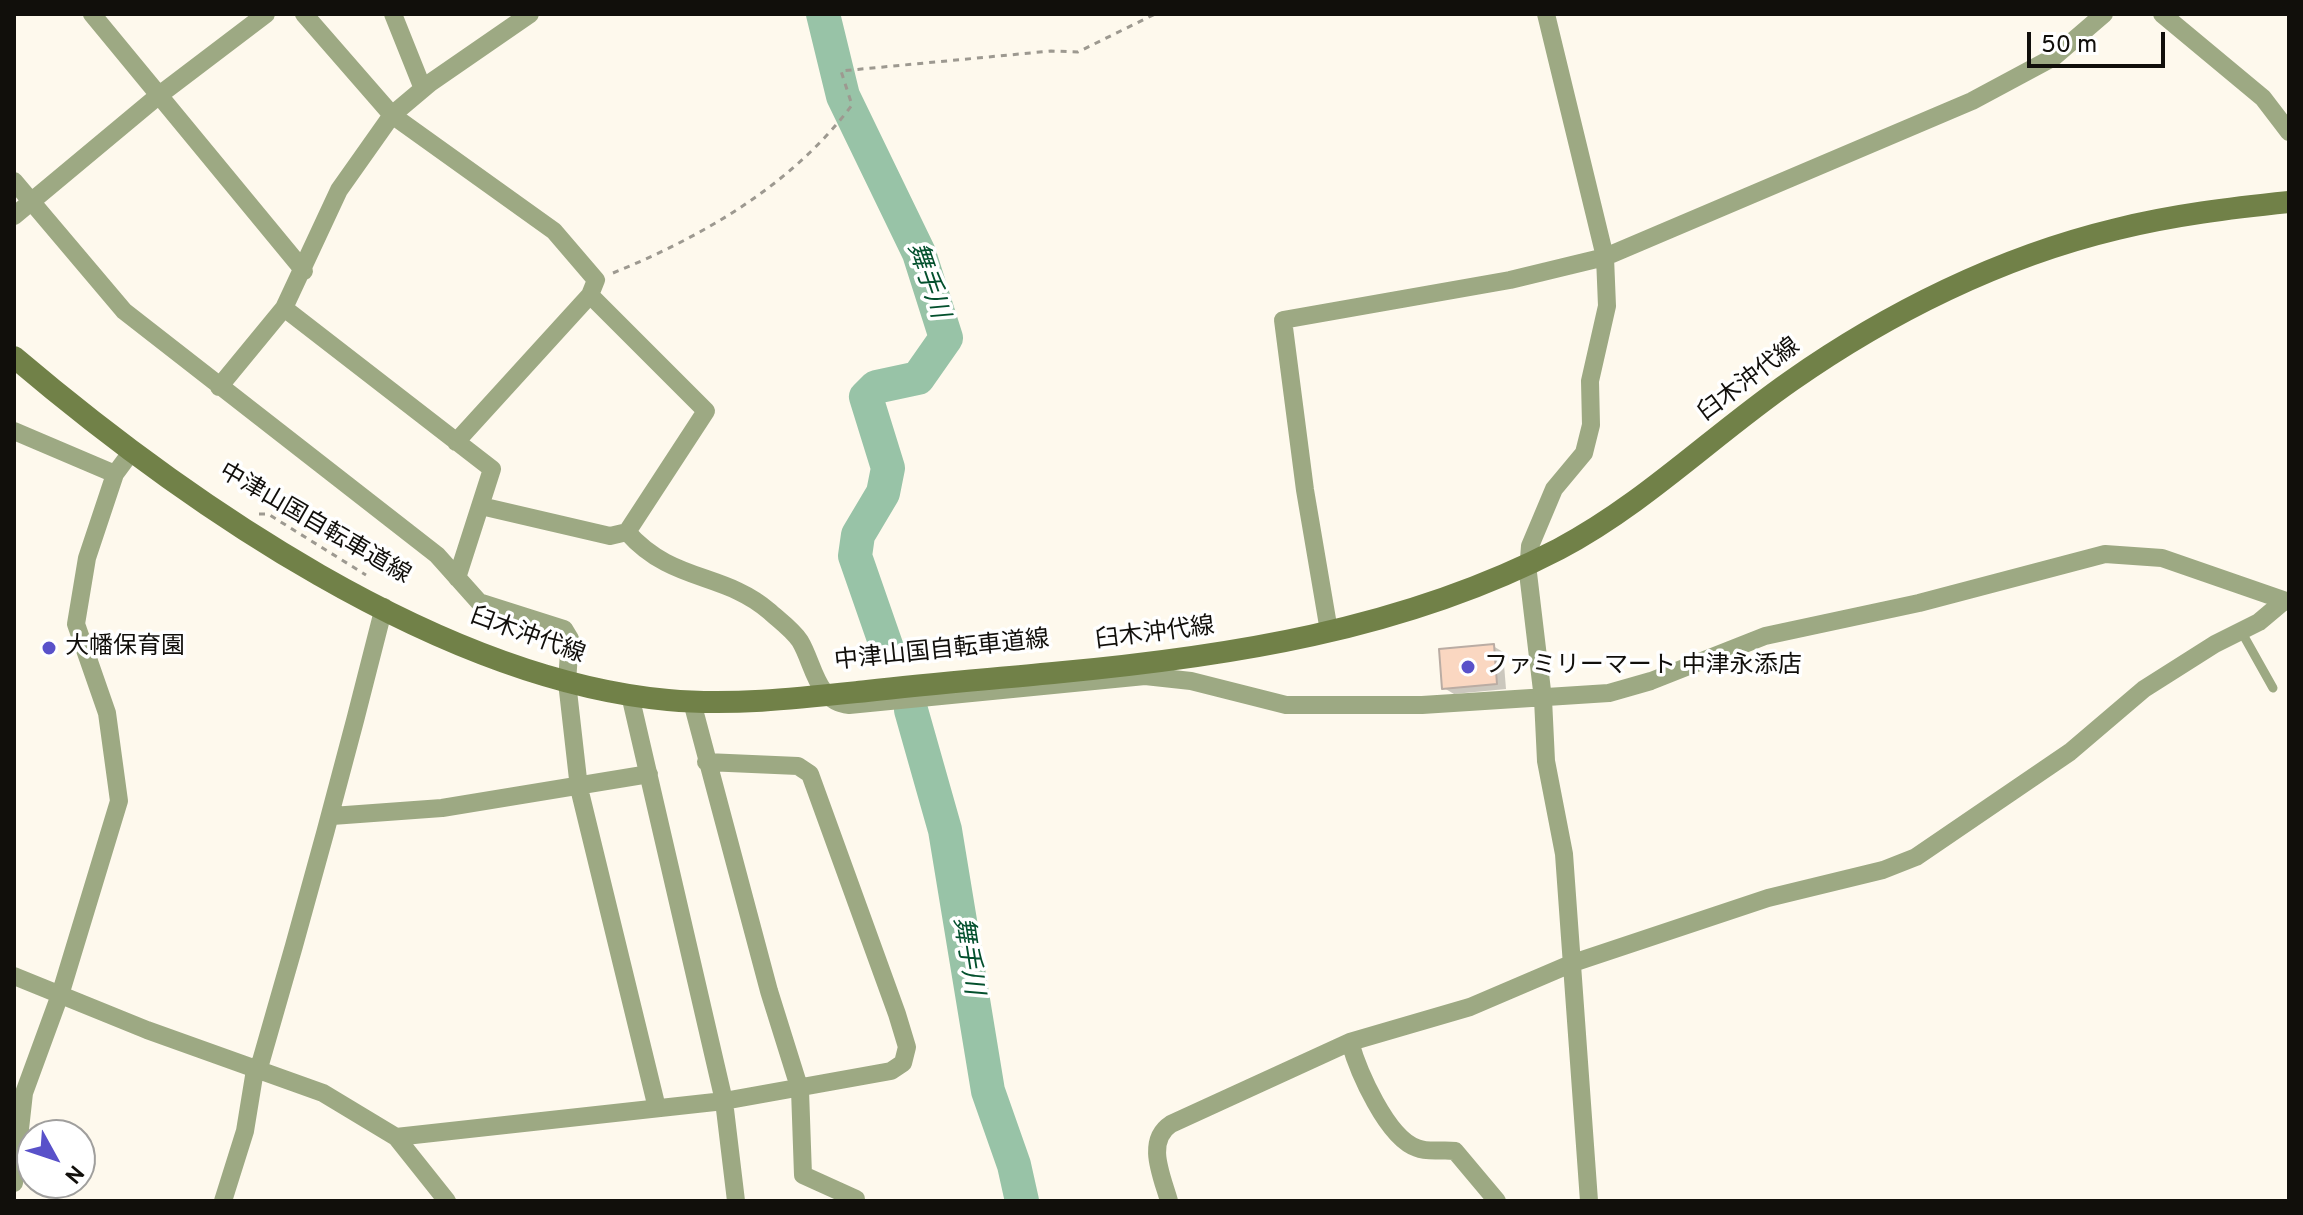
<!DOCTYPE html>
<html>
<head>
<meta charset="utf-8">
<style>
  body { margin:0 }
  #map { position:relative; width:2303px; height:1215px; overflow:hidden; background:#fef9ed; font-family:Overpass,sans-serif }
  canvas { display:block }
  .frame { position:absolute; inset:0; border:16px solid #110f0b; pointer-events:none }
  .north { position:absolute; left:16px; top:1119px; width:80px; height:80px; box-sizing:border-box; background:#fff; border:2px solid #a09f9d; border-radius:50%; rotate:130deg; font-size:22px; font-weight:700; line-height:32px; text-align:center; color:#110f0b }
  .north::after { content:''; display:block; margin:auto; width:28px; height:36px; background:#5951c9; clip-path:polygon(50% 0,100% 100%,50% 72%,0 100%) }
  .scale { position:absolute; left:2027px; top:32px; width:138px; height:36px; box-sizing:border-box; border:4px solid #110f0b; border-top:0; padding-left:10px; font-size:24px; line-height:28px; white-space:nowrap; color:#110f0b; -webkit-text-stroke:6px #fff; paint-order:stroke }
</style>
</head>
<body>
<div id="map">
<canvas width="2303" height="1215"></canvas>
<div class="frame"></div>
<div class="north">N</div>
<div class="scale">50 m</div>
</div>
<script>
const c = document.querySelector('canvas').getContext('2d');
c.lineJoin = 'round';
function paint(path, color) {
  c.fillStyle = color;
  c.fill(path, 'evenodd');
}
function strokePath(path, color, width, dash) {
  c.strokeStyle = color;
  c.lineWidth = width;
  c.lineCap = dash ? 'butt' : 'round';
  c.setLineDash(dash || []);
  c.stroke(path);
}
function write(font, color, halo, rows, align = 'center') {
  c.font = font + ' Overpass,"Noto Sans JP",sans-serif';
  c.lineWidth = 7;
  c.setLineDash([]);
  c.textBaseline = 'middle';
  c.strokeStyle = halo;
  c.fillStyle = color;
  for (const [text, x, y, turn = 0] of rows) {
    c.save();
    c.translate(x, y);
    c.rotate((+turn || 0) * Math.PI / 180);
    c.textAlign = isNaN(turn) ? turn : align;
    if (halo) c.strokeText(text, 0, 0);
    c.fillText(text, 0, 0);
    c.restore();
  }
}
paint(new Path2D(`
  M1493 646 1503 652 1506 689 1454 694 1444 688Z`), '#0003');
strokePath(new Path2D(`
  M823 14 843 96 919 253 946 338 918 378 876 387 866 397 888 468 883 493 858 535 855 556 887 648
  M911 710 945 830 988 1091 1014 1165 1022 1201`), '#98c3a7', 34);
const building = new Path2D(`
  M1494 644 1497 684 1442 689 1439 649Z`);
paint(building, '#fad7c1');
strokePath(building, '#baaca3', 2);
strokePath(new Path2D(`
  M613 273C704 236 793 184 852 105L841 71 1051 51 1078 52 1155 14
  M259 514H268L366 575`), '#9d9990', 3, [6, 6]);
strokePath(new Path2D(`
  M2241 631 2273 688`), '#9da983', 9);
strokePath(new Path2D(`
  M92 14 304 271
  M304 14 392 115 554 231 596 280 590 295 456 442
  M393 14 423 89
  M1546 14 1605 257 1607 306 1590 381 1591 425 1584 453 1554 489 1530 546 1528 573 1543 699 1546 761 1564 854 1589 1201
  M2162 14 2263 98 2289 132
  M14 181 124 311 437 555 479 602 564 629 570 639 567 682 579 788 657 1108
  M14 216 158 96 266 14
  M284 308 492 469 457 578
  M219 387 284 308 339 190 392 115 430 83 530 14
  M14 431 115 474
  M481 506 610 536 627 532 706 411 590 295
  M627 532C672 583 724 572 769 611 779 620 793 630 800 641 814 664 816 702 849 705L1145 676 1191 681 1286 705H1422L1609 693 1651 681 1765 636 1919 603 2105 554 2162 558 2289 602
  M1329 631 1305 490 1283 320 1510 280 1605 257 1972 101 2054 57 2104 14
  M630 695 724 1101 736 1201
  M692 702 769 991 800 1090 803 1175 856 1199
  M332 816 442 808 649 774
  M14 976 147 1030 323 1093 396 1137 447 1201
  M1350 1042C1358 1071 1387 1138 1417 1148 1429 1153 1442 1149 1455 1151L1497 1201
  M396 1137 724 1101 891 1071 903 1063 907 1047 897 1014 810 774 798 766 706 762
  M14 1183 24 1093 61 992 119 801 107 713 76 624 87 558 115 474 132 451
  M223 1201 245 1131 255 1070 261 1061C305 910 346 759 384 607
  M1169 1201C1162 1176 1145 1141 1171 1124L1350 1042 1470 1007 1573 963 1768 898 1883 870 1916 857 2070 752 2144 689 2215 644 2259 622 2284 601`), '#9da983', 18);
strokePath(new Path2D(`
  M14 357C185 502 439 679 668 700 733 706 801 698 867 691 929 684 991 679 1053 673 1226 657 1403 630 1559 549 1644 504 1712 436 1791 381 1888 313 2000 257 2117 229 2173 215 2231 208 2289 202`), '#718148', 22);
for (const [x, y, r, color] of [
  [49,648,8,"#5951c9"],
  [1468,667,8,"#5951c9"]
]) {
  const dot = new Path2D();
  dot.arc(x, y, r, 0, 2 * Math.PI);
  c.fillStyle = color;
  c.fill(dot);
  strokePath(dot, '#fff', 3);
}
write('24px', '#110f0b', '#fff', [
  ["臼木沖代線",1750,381,-37],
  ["中津山国自転車道線",314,525,30],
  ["臼木沖代線",1155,635,-7],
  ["臼木沖代線",527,637,20],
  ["中津山国自転車道線",942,652,-6]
]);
write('24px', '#110f0b', '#fff', [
  ["大幡保育園",65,648],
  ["ファミリーマート 中津永添店",1484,667]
], 'left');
write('italic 26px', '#03502d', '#fff', [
  ["舞手川",926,281,71],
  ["舞手川",966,956,81]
]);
</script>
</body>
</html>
